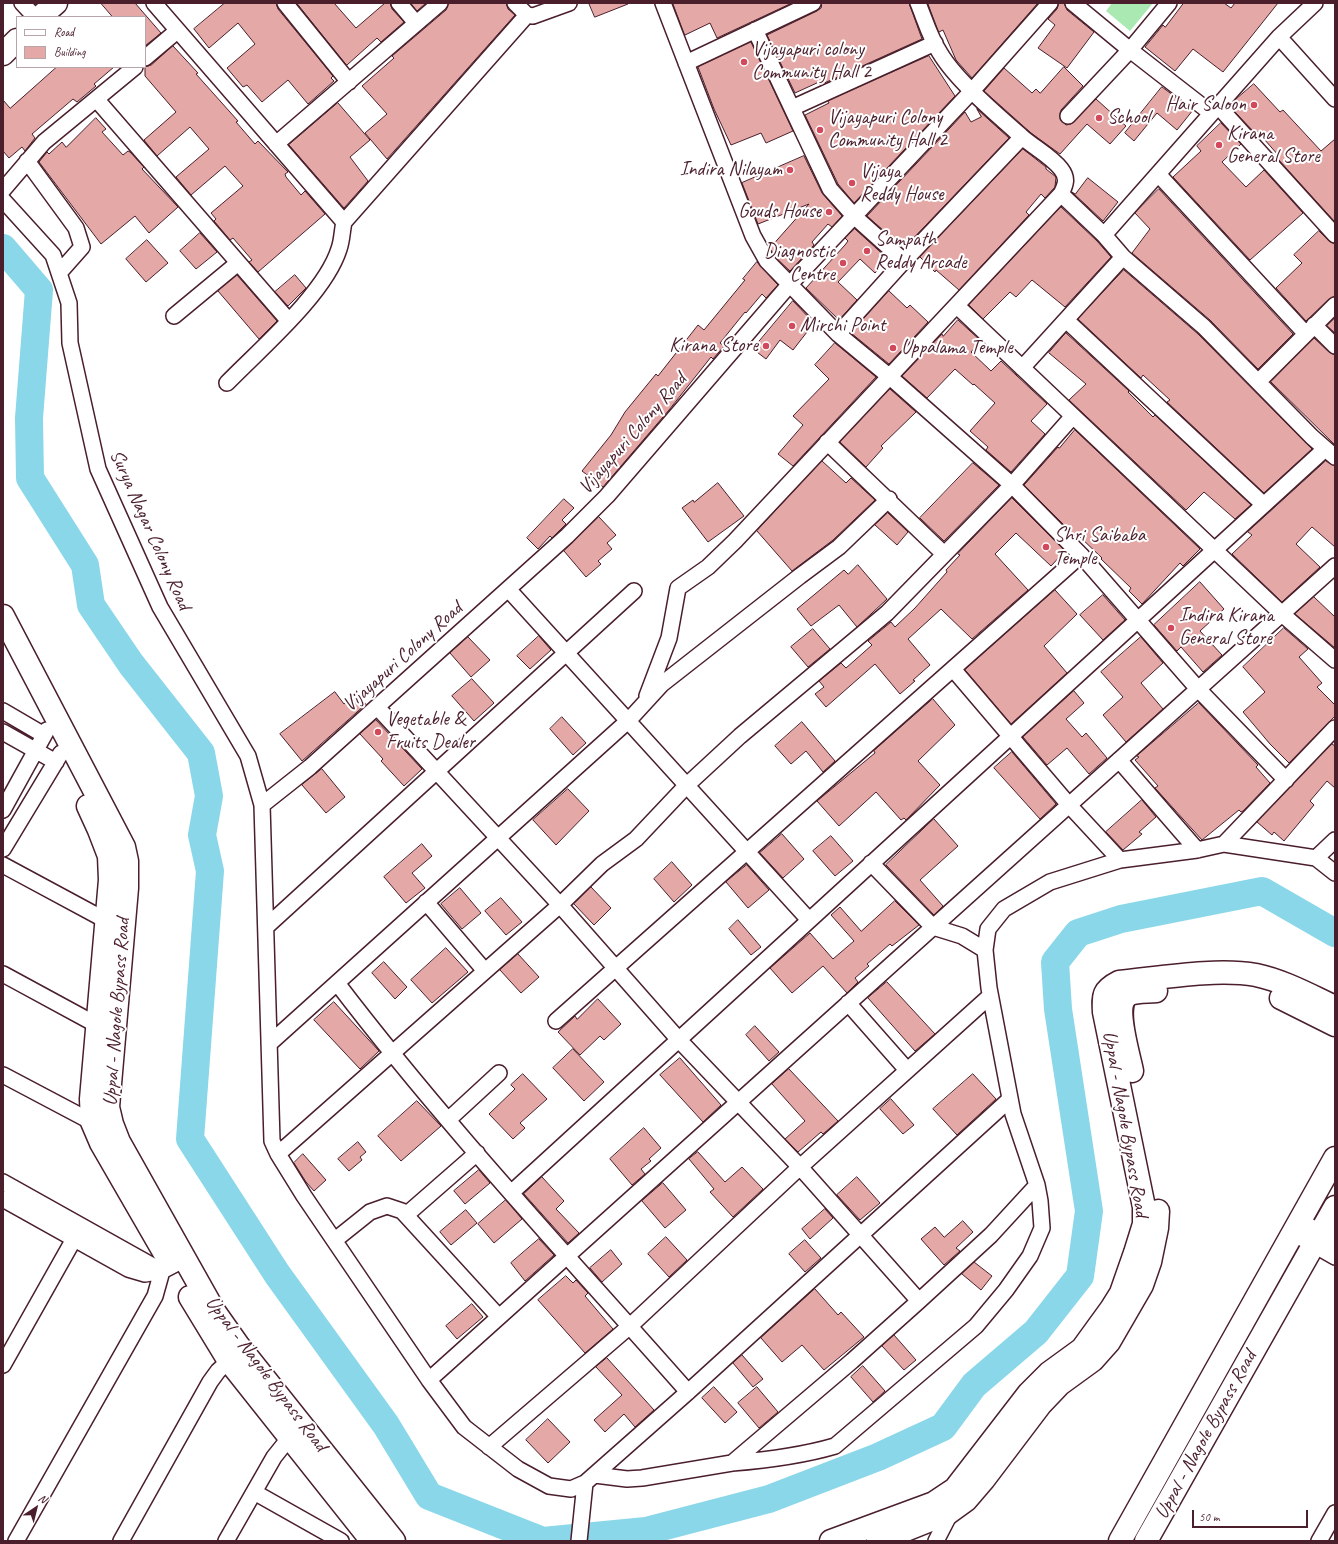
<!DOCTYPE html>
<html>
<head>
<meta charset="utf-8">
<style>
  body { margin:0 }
  #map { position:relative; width:1338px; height:1544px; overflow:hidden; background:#fff; font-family:Caveat,sans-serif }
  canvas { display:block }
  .frame { position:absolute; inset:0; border:4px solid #4a1f2b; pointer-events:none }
  .legend { position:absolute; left:16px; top:16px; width:130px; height:52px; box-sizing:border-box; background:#fff; border:1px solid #b7a5aa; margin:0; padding:5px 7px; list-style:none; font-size:12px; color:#4a1f2b }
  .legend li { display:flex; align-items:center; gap:8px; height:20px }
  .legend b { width:20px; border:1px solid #b7a5aa }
  .north { position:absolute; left:16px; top:1488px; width:40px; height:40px; -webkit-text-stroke:3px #fff; paint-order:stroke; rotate:35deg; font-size:11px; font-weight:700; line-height:16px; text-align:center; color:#4a1f2b }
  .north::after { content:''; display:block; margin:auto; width:14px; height:18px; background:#4a1f2b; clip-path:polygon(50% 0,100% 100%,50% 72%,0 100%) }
  .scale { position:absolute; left:1192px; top:1510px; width:116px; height:18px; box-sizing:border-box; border:2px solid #4a1f2b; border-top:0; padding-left:5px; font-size:12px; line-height:14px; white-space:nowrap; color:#4a1f2b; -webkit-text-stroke:3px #fff; paint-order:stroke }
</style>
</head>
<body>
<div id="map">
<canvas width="1338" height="1544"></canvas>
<div class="frame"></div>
<ul class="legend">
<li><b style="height:5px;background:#fff"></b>Road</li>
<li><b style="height:11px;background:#e4a9a7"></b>Building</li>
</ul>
<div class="north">N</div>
<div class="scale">50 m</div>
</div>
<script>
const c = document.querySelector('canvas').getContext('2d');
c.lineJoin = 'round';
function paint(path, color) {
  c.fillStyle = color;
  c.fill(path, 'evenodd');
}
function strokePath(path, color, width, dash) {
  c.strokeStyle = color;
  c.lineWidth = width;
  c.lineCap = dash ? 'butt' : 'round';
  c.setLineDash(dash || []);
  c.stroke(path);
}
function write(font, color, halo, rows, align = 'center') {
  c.font = font + ' Caveat,sans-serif';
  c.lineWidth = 4;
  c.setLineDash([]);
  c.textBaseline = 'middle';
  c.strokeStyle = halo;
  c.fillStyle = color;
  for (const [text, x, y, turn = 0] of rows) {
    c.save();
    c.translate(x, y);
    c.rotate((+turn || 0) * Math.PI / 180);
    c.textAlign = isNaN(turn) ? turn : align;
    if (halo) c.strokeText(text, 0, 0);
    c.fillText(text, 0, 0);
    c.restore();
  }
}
paint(new Path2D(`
  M1112 3H1153L1130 31 1106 11Z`), '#aae9b1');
strokePath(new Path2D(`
  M3 248 39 290 29 418 30 478 85 565 91 605 131 664 201 753 209 796 202 835 210 871 190 1139 277 1274 386 1425 429 1496 543 1541 646 1531 769 1499 878 1457 943 1427 974 1385 1036 1332 1080 1276 1089 1211 1058 1009 1055 962 1078 933 1121 919 1262 891 1335 933`), '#8ad7e9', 28);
const building = new Path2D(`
  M101 3H135L161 33 145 46V17H113Z
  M225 3H276L278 9 333 76 331 78 334 81 308 104 288 80 262 102 247 85 243 87 227 68 255 44 238 23 209 48 194 29Z
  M297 3H334L356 28 385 3H390L392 9 404 22 381 42 377 38 347 65Z
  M411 3H426L417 11Z
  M449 3H506L508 9 515 15 387 159 365 133 387 114 362 86 394 58 392 56 446 10Z
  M589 3H628V4L595 17Z
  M673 3H792L717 38 710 23 685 35Z
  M822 3H909L922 39 820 85 819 82 795 93 767 35 817 11 821 8Z
  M928 3H1038L972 78 956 60 943 30 939 32Z
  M1059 3H1064L1067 10 1094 32 1067 68 1038 48 1055 25 1048 19 1057 9Z
  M1184 3H1224L1231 8 1235 3H1278L1223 72 1193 49 1175 71 1145 47 1163 25 1165 27Z
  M751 42 793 131 766 143 761 133 731 145 714 109 698 67Z
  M173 46 198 73 196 74 238 121 236 122 255 144 258 141 288 172 285 174 286 177 301 195 305 191 325 214 258 272 249 262 252 260 233 238 230 240 214 221 216 219 211 213 243 186 225 166 191 195 176 177 209 149 190 127 157 156 144 140 176 112 145 76V67L151 65Z
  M929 56 955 96 854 203 838 184 805 115 829 103 828 101Z
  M57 67H114L94 84 96 86 77 102 73 99 32 134 35 138 25 151 22 147 9 158 3 151V100L10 108Z
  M1064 67 1083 86 1061 110 1060 119 1066 125 1071 124 1096 99 1126 126 1110 144 1087 124 1060 154 1031 133 984 91 1004 68 1032 93 1036 89 1040 93Z
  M1254 84 1280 112 1283 110 1321 151 1335 139V222L1277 158 1279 156 1256 130 1254 132 1234 111 1237 108 1232 103Z
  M1162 87 1193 110 1177 130 1157 113 1134 141 1125 133Z
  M338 103 370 140 350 157 368 181 344 208 289 145Z
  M977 109 1009 138 906 246 903 243 901 246 867 216 965 112 971 122 981 117Z
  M96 118 106 129 102 132 123 155 128 151 130 152 144 167 142 169 178 207 149 233 135 216 101 244 39 162 47 152 49 154 62 142 66 147Z
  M1221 123 1241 144 1222 162 1246 187 1264 170 1303 213 1250 260 1173 177 1201 151 1197 146Z
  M1023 149 1046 167V169L1056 177 1055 187 1045 198 1041 194 1026 212 1029 215 959 290 936 270 935 272 920 257Z
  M804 156 822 193 842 216 832 227 828 224 812 242 814 245 790 271 774 256 770 248 809 204 758 224 742 183Z
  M1088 178 1118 202 1103 221 1072 192 1075 194Z
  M1159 189 1293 334 1258 369 1210 320 1132 253 1150 229 1135 213Z
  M1061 207 1097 241 1111 257 1065 307 1032 280 1016 297 1010 292 983 319 969 305Z
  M855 229 888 259 875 273 860 259 838 282 857 300 839 320 806 288 845 245 848 241 845 238Z
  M1319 231 1329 241 1335 244V296L1329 299 1306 321 1276 288 1302 263 1294 255Z
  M200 233 217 252 196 269 180 251Z
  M147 240 168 263 146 282 126 259Z
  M757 262 778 285 766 298 762 294 746 313 745 312 720 343 724 346 713 359 711 357 669 410 603 487 582 471 611 435 625 412 656 374 658 376 698 325 704 330 745 280 743 279Z
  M1124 270 1198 334 1312 449 1264 493 1167 402 1170 400 1143 375 1141 378 1078 319Z
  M237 275 277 321 259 339 218 291Z
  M295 275 306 288 288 306 275 292Z
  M889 291 907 308 910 305 928 322 889 364 851 333Z
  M793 301 814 323 793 350 780 340 766 359 753 349Z
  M1335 318V333L1327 326Z
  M958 320 981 341 971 352 991 371 1001 361 1047 404 1031 421 1045 434 1011 472 986 450 988 447 970 431 995 403 974 384 973 385 955 369 927 398 902 376 942 334 943 336Z
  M1066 333 1129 391 1128 392 1153 417 1155 415 1251 505 1235 519 1204 492 1186 510 1069 400 1086 384 1049 353Z
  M1314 338 1329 352 1335 355V445L1271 382Z
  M835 343 876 377 793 466 778 454 803 425 793 416 829 379 815 365Z
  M890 389 916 412 881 446 883 448 866 467 840 442Z
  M1075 430 1200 549 1183 566 1180 563 1142 604 1129 591 1131 588 1101 559 1102 558 1079 536 1077 538 1024 485 1058 447 1059 448Z
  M822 461 846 483 851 478 875 500 833 540 792 571 757 531Z
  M1326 461 1335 466V547L1312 527 1296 544 1320 567 1282 602 1232 554 1252 535 1248 532Z
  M973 463 999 485 944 541 920 518Z
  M718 483 744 516 708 542 682 508 693 500 694 502Z
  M1012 498 1065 551 1051 566 1016 533 995 554 1028 590 972 639 941 609 908 639 930 665 913 680 915 681 900 694 875 664 826 707 815 694 824 687 819 681 841 663 846 668 872 645 868 641 891 622 895 627 915 608 947 572 946 570 960 555 958 554Z
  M564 499 574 508 562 520 566 524 552 538 550 536 538 549 527 538Z
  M888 513 908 532 897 545 875 525Z
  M599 517 616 535 607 543 612 549 598 561 601 564 586 577 564 551Z
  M858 565 887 599 857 627 839 605 811 626 797 609 844 570 848 574Z
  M1200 582 1224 609 1200 631 1222 655 1203 672 1181 647 1177 651 1154 625Z
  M1055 590 1077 614 1044 646 1067 673 1011 724 965 670Z
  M1103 595 1125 620 1103 640 1080 615Z
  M1314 597 1335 617V648L1295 614Z
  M1284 628 1308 649 1299 657 1322 683 1317 687 1335 705V716L1289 763 1270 744 1243 712 1265 692 1243 667Z
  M813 629 830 649 808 667 791 647Z
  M539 636 551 650 530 669 517 656Z
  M468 637 490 660 471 677 450 653Z
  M1141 637 1163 663 1141 683 1163 709 1126 742 1103 715 1123 697 1101 672Z
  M472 679 494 703 474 721 452 696Z
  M1074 691 1084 703 1066 719 1082 737 1086 733 1107 758 1089 774 1067 748 1047 765 1023 737Z
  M335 692 344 704 357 694 366 704 302 761 280 734Z
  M933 699 955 725 918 761 940 785 906 820 904 818 901 820 876 792 839 826 817 801 875 753 874 751Z
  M1199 703 1258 765 1256 767 1270 783 1243 811 1241 812 1239 810 1202 840 1155 788 1158 786 1135 760 1139 757 1137 756Z
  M562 717 586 743 573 755 550 729Z
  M376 720 422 769 404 786 381 761 383 759 360 734Z
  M802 722 835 761 823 772 806 751 791 764 775 746Z
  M1332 744 1335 746V788L1327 781 1310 801 1314 805 1284 841 1274 832 1272 835 1257 822Z
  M1012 752 1056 804 1040 819 994 768Z
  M322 769 345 797 326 813 302 785Z
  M568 789 589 811 556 845 533 820Z
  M1142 800 1156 817 1139 832 1142 834 1123 850 1106 832Z
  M934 819 958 846 920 880 943 906 934 915 886 865Z
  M782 834 804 859 783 878 760 853Z
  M831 836 853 861 835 876 813 851Z
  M422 844 432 856 412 873 425 888 406 903 384 877Z
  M672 862 692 885 674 902 654 879Z
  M747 865 769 890 748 908 726 882Z
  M591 887 611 908 594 925 574 904Z
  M460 888 481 913 462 929 441 904Z
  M501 898 522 922 506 935 485 911Z
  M895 901 919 925 892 946 890 944 867 964 869 966 855 978 858 982 847 993 823 966 792 993 770 968 810 933 833 959 854 941 831 915 840 907 861 931Z
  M738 920 761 947 751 955 729 929Z
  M446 948 468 972 432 1003 411 980Z
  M518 954 539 977 521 993 500 970Z
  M384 962 407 987 395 999 372 973Z
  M887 982 935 1034 915 1051 868 998Z
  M598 999 621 1024 604 1040 600 1036 580 1055 558 1032 575 1016 577 1019Z
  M334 1002 379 1051 360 1069 314 1020Z
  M755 1026 779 1052 769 1061 746 1035Z
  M573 1049 604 1082 584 1101 553 1068Z
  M680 1058 721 1105 703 1122 660 1075Z
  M789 1069 838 1121 823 1134 821 1132 798 1152 785 1139 805 1121 772 1084Z
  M523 1074 547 1099 520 1123 525 1128 513 1139 489 1114 515 1089 511 1085Z
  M973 1074 996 1099 957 1135 933 1109Z
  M891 1099 914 1125 903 1134 880 1109Z
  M417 1101 441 1126 401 1161 378 1136Z
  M644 1128 661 1148 649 1159 651 1161 641 1169 645 1174 632 1185 610 1159Z
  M358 1142 366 1152 360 1157 362 1160 349 1171 338 1159Z
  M698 1152 725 1182 742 1167 763 1189 733 1217 710 1192 714 1189 689 1159Z
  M303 1154 326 1180 314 1191 306 1182 294 1163Z
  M479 1170 490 1183 465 1204 454 1191Z
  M542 1177 564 1201 556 1209 579 1233 568 1243 524 1194Z
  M857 1177 880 1203 860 1220 837 1195Z
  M663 1183 686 1210 665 1228 642 1201Z
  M506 1200 522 1219 494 1243 478 1224Z
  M825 1209 833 1218 810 1239 802 1229Z
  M466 1210 477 1223 451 1245 440 1232Z
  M963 1221 973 1232 956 1248 960 1251 944 1265 921 1239 935 1227 944 1237Z
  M666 1237 687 1260 669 1277 648 1254Z
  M539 1239 554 1255 525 1281 511 1263Z
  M805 1240 821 1258 805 1272 789 1254Z
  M611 1250 622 1264 602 1282 590 1268Z
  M974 1262 992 1276 981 1290 962 1274Z
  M566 1276 573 1283 576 1280 588 1293 585 1296 613 1329 585 1353 538 1300Z
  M815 1289 838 1315 841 1312 864 1337 824 1370 802 1345 782 1362 761 1338Z
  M472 1304 483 1317 457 1339 446 1326Z
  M894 1335 916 1360 904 1370 882 1346Z
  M742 1355 763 1379 753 1387 733 1363Z
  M607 1358 654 1410 635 1427 624 1414 605 1432 594 1420 622 1395 596 1367Z
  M863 1366 885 1391 873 1402 851 1377Z
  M714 1387 737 1412 725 1423 702 1398Z
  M757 1387 778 1412 759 1428 738 1403Z
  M548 1419 570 1442 548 1463 526 1440Z`);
paint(building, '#e4a9a7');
strokePath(building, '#4a1f2b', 1);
const street = new Path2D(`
  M22 3 35 17
  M154 3 344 222 527 15
  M285 3 349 82
  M399 3 416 23
  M515 3 527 15 533 16 569 3
  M663 3 753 236 767 261 838 334 890 377 1012 485 1081 555 1198 689 1286 780
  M918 3C925 20 930 38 940 53 956 80 997 115 1021 136 1033 147 1051 156 1061 169 1068 178 1066 184 1061 194L1104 235 1123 257 1204 327 1312 437 1335 457
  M1073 3 1130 50 1211 113
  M755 30 830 189 855 217 904 261
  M1279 37 1335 99
  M145 58 177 31
  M686 63 813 3
  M97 100 288 320
  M1218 106 1335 235
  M792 108 935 43
  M1068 116 1130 50 1169 3
  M276 144 440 3
  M27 161 76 228 82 247 59 273
  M1158 174 1305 333
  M3 190 44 142 135 67
  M3 200 53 255 69 303 70 343 98 469 160 607 248 756 262 805 272 1141 278 1154 304 1196 429 1380 464 1427 518 1469 549 1486 571 1489 585 1483 688 1392 1010 1099
  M1104 235 1279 37 1315 3
  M957 306 1282 614 1335 660
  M174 316 238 263
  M1066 320 1264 505
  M1314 325 1335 346
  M838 334 904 261 1022 137
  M1022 368 1123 257
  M1258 382 1335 305
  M227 383C260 349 325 294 339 249 342 241 342 231 344 222
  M827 442 944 554
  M508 589 809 920
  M953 669 1069 805 1120 860
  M647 696 669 638 678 588 708 567 735 541 1061 194
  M377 707 560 905 679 1040 800 1167 919 1301
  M3 711 44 735
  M3 732 56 762
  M1119 760 1197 850
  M262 805 310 767 567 536 607 496 790 284 972 91 1050 3
  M3 810 47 730
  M1224 844 1335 728
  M3 849 61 753
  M1316 858 1335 840
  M871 863 933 927 962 936 985 950
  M3 865 107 921
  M426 902 485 971
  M266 927 634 591
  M3 974 97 1025
  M337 983C446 1126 569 1257 688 1392
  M848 1003 907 1070
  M556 1021 1081 555
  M269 1044 629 720 662 684 800 576 839 547 889 499
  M3 1075 92 1122
  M448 1120 499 1073
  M278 1154 560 905 602 864 636 839 687 785 740 736 887 613 1012 485 1073 416
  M3 1182 162 1271
  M511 1193 1325 449
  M3 1199 128 1269 145 1274 162 1271
  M406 1215 477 1153
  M1300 1221 1335 1240
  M1293 1233 1335 1257
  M335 1240 370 1212 387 1206 402 1211 499 1317
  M3 1365 74 1239
  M429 1380 1335 566
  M489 1447 630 1326 800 1167 990 996
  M732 1463C768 1460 801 1456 835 1446L976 1326 1006 1290 1030 1256 1042 1228 1040 1201 1037 1185 1013 1114 989 988 985 950 988 929 1004 909 1050 882 1120 860 1197 850 1224 844 1316 858 1335 873
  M595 1475 627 1479 642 1478 732 1463 852 1361 919 1301 991 1235 1037 1185
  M254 1492 341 1541
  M16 1541 155 1296 162 1271 183 1260
  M121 1541 210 1382 218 1371 229 1361
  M226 1541 274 1457 290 1437
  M579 1541 585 1483
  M936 1541 953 1508
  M1319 1541 1335 1513`);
const secondary = new Path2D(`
  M40 17 56 3
  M3 54 17 40
  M3 616 124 847 127 861V888L108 1107 112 1124 119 1142 214 1311 238 1345 394 1541
  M88 806 99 830 109 856 110 880 91 1099 92 1122 101 1143 168 1259
  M1281 998 1335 1025
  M1132 1071C1129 1055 1113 1005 1128 995 1135 991 1148 992 1156 991
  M190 1297 229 1361 372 1541
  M831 1541 934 1503 955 1489 1029 1393 1049 1373 1082 1349 1111 1309 1121 1293 1135 1253 1144 1224V1207L1104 1012C1103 995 1103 990 1119 982 1160 978 1216 968 1256 975 1284 981 1309 995 1335 1007
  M878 1541 948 1513 966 1500 984 1479 1040 1405 1060 1384 1093 1360 1109 1342 1142 1285 1150 1262 1157 1228 1158 1211
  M1120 1541 1335 1158
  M1146 1541 1335 1207`);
strokePath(street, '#4a1f2b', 18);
strokePath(secondary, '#4a1f2b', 25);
strokePath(street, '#fff', 15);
strokePath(secondary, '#fff', 22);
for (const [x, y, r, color] of [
  [744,62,4,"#d1495b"],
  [1254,105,4,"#d1495b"],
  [1099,118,4,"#d1495b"],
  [820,130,4,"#d1495b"],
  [1219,145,4,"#d1495b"],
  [790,170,4,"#d1495b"],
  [852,183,4,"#d1495b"],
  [829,212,4,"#d1495b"],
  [867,251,4,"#d1495b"],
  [843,263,4,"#d1495b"],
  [792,326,4,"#d1495b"],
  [766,346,4,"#d1495b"],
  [893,348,4,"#d1495b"],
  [1046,547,4,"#d1495b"],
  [1171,628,4,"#d1495b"],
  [378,732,4,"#d1495b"]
]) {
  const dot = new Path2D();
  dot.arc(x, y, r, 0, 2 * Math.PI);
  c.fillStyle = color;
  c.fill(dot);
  strokePath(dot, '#fff', 1.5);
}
write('20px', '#4a1f2b', '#fff', [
  ["Vijayapuri colony",752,50],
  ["Community Hall 2",752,73],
  ["Hair Saloon",1246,105,"right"],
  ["Vijayapuri Colony",828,118],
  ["Community Hall 2",828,141],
  ["School",1107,118],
  ["Kirana",1227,134],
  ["General Store",1227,157],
  ["Indira Nilayam",782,170,"right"],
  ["Vijaya",860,172],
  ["Reddy House",860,195],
  ["Gouds House",821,212,"right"],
  ["Sampath",875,240],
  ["Reddy Arcade",875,263],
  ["Diagnostic",835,252,"right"],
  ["Centre",835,275,"right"],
  ["Mirchi Point",800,326],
  ["Kirana Store",758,346,"right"],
  ["Uppalama Temple",901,348],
  ["Shri Saibaba",1054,536],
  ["Temple",1054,559],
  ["Indira Kirana",1179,616],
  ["General Store",1179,639],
  ["Vegetable &",386,720],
  ["Fruits Dealer",386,743]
], 'left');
write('20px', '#4a1f2b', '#fff', [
  ["Vijayapuri Colony Road",633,434,-49],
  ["Surya Nagar Colony Road",150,530,66],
  ["Vijayapuri Colony Road",403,657,-42],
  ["Uppal - Nagole Bypass Road",117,1012,-86],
  ["Uppal - Nagole Bypass Road",1125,1124,80],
  ["Uppal - Nagole Bypass Road",266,1374,53],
  ["Uppal - Nagole Bypass Road",1206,1435,-61]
]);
</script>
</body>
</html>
